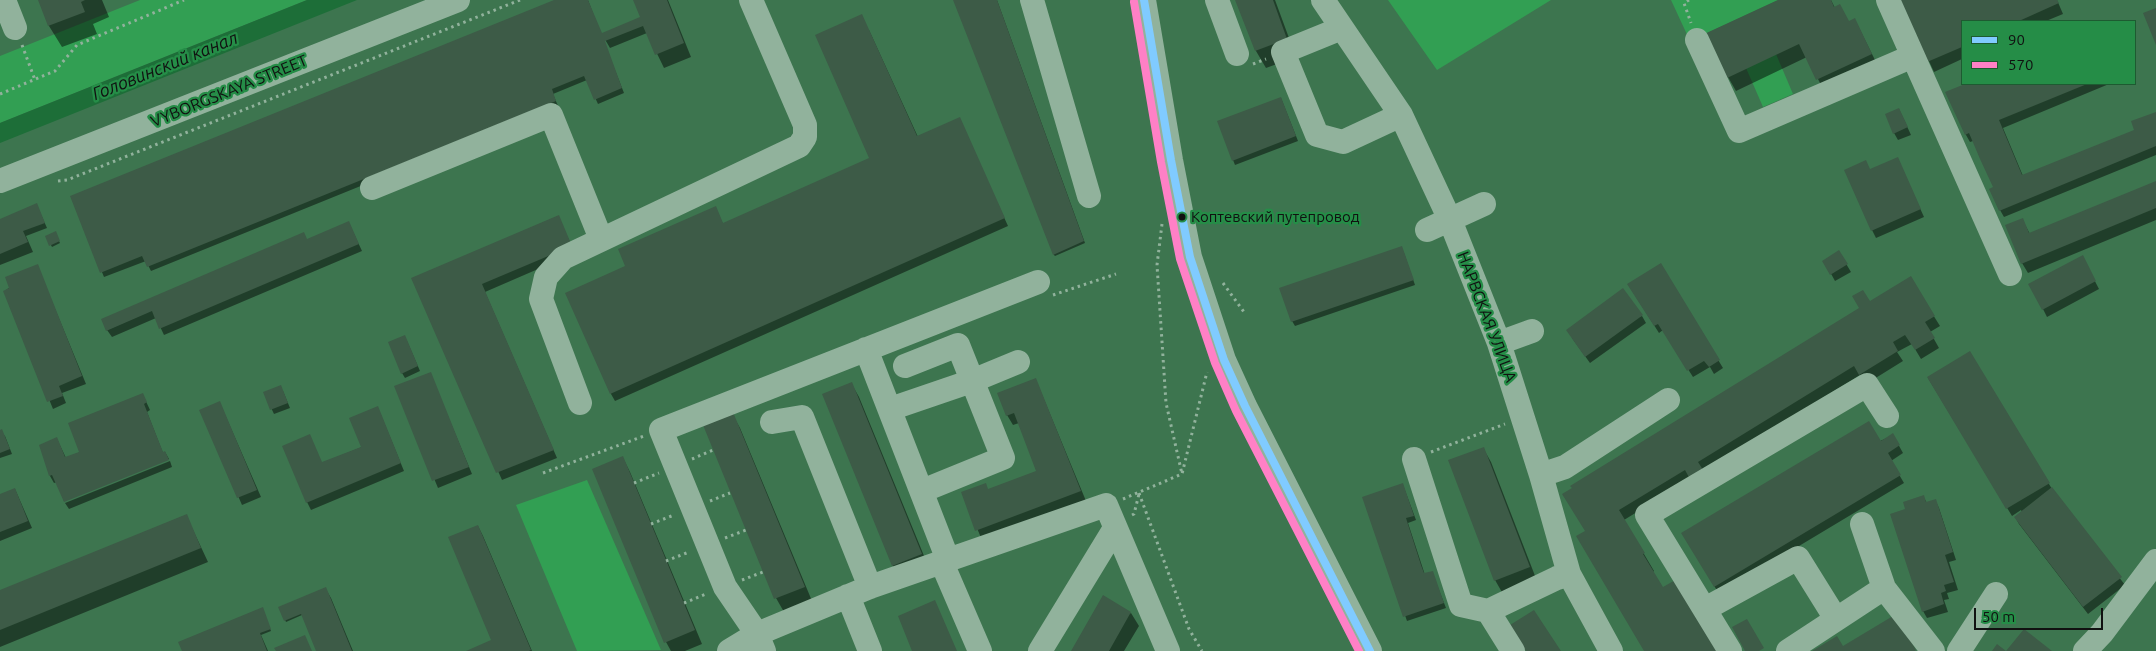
<!DOCTYPE html>
<html>
<head>
<meta charset="utf-8">
<style>
  body { margin:0 }
  #map { position:relative; width:2156px; height:651px; overflow:hidden; background:#3d754f; font-family:Ubuntu,sans-serif }
  canvas { display:block }
  .legend { position:absolute; left:1961px; top:20px; width:175px; height:65px; box-sizing:border-box; background:#258d47; border:1px solid #1d5b31; margin:0; padding:6px 9px; list-style:none; font-size:15px; color:#111 }
  .legend li { display:flex; align-items:center; gap:10px; height:25px }
  .legend b { width:25px; border:1px solid #1d5b31 }
  .scale { position:absolute; left:1974px; top:608px; width:129px; height:22px; box-sizing:border-box; border:2px solid #111; border-top:0; padding-left:6px; font-size:15px; line-height:18px; white-space:nowrap; color:#111; -webkit-text-stroke:4px #258d47; paint-order:stroke }
</style>
</head>
<body>
<div id="map">
<canvas width="2156" height="651"></canvas>
<ul class="legend">
<li><b style="height:6px;background:#80cbff"></b>90</li>
<li><b style="height:6px;background:#ff80c6"></b>570</li>
</ul>
<div class="scale">50 m</div>
</div>
<script>
const c = document.querySelector('canvas').getContext('2d');
c.lineJoin = 'round';
function paint(path, color) {
  c.fillStyle = color;
  c.fill(path, 'evenodd');
}
function strokePath(path, color, width, dash) {
  c.strokeStyle = color;
  c.lineWidth = width;
  c.lineCap = dash ? 'butt' : 'round';
  c.setLineDash(dash || []);
  c.stroke(path);
}
function write(font, color, halo, rows, align = 'center') {
  c.font = font + ' Ubuntu,sans-serif';
  c.lineWidth = 4.5;
  c.setLineDash([]);
  c.textBaseline = 'middle';
  c.strokeStyle = halo;
  c.fillStyle = color;
  for (const [text, x, y, turn = 0] of rows) {
    c.save();
    c.translate(x, y);
    c.rotate((+turn || 0) * Math.PI / 180);
    c.textAlign = isNaN(turn) ? turn : align;
    if (halo) c.strokeText(text, 0, 0);
    c.fillText(text, 0, 0);
    c.restore();
  }
}
paint(new Path2D(`
  M140 0H307L0 123V56Z
  M1388 0H1551L1437 70Z
  M1671 0H1778L1690 41Z
  M1776 54 1793 94 1763 107 1746 68Z
  M587 480 661 650 577 651 516 505Z`), '#329f53');
paint(new Path2D(`
  M307 0H357L0 143V123Z`), '#1d6e38');
paint(new Path2D(`
  M39 0H102L109 17 93 24 97 34 62 47 49 26Z
  M558 0H588L601 34 643 23 634 0H668L691 57 664 68 647 33 610 48 603 36 602 37 624 93 598 104 587 80 553 94 558 106 151 271 146 261 104 277 71 197Z
  M955 0H997L1085 243 1055 256 1054 255Z
  M1237 0H1275L1296 57 1266 68 1256 51Z
  M1780 0H1831L1835 8 1849 22 1855 20 1879 68 1825 93 1807 57 1736 91 1728 77Z
  M1901 0H2057L2063 14 2046 21H1962V59L1934 72Z
  M869 30 918 137 962 125 1008 226 615 401 611 394 627 267 719 215 723 224 870 159Z
  M1968 84H2109L2003 128 2023 176 2136 131 2156 113V155L2004 217 2000 210 1995 188 1973 141 1970 142 1966 135 1947 93Z
  M1281 98 1298 141 1235 165 1233 160Z
  M1899 109 1911 135 1898 140 1894 133Z
  M1901 166 1924 217 1876 238 1872 230 1870 170Z
  M2156 182V220L2028 273 2022 263V219L2030 234Z
  M39 210 47 228 26 236 33 252 0 265V220Z
  M558 216 575 253 485 292 557 458 502 480 413 279Z
  M349 223 362 251 164 335 156 318 112 337 107 330Z
  M55 233 60 243 52 247 47 237Z
  M1839 252 1851 272 1835 281 1824 261Z
  M1404 253 1415 285 1295 326 1292 321Z
  M1660 264 1723 368 1714 374 1710 367 1693 377 1663 330 1659 333 1633 292Z
  M2086 264 2099 289 2047 317 2043 309Z
  M37 265 86 384 62 393 66 403 53 409 5 291Z
  M1910 278 1940 326 1930 332 1939 348 1921 359 1912 344 1897 352 1903 361 1866 384 1860 375 1624 520 1654 571 1653 572 1663 589 1645 651 1586 532 1870 303Z
  M1642 316 1646 323 1590 363 1572 338Z
  M407 341 420 371 405 378 402 373Z
  M1970 353 2052 489 2125 585 2088 614 2019 524 2015 517 2022 512 2021 510 2012 516 1928 378Z
  M430 373 472 474 438 488 396 387Z
  M1036 380 1086 501 982 540 962 493 989 490 1037 472 1019 423 1013 425 1007 415Z
  M851 383 859 397 929 568 901 579 893 566 824 395Z
  M283 391 290 408 274 414 264 393Z
  M143 395 150 410 147 412 163 453 165 452 169 459 64 501 57 482 54 483 50 476 57 439 66 458 80 452Z
  M223 410 261 497 242 505 201 411Z
  M732 414 740 428 812 601 784 612 776 598Z
  M381 415 404 471 311 510 307 502 322 463 362 447Z
  M0 432 5 436 12 454 0 458Z
  M1893 435 1903 453 1891 461 1904 483 1719 594 1683 533Z
  M1483 448 1491 462 1537 581 1503 594 1495 580Z
  M623 458 630 472 702 644 685 651H671L666 642Z
  M170 461 172 467 69 509 65 503Z
  M1403 485 1416 520 1408 523 1425 575 1432 572 1446 608 1407 621 1364 498Z
  M15 489 32 528 0 541V495Z
  M1923 496 1927 503 1935 500 1939 508 1956 560 1949 562 1958 590 1947 593 1949 599 1944 600 1948 612 1927 618 1923 611 1907 509Z
  M186 515 208 562 0 647V592Z
  M478 526 483 536 532 651H470L493 641Z
  M325 588 331 598 353 651H318L302 615 286 622 280 608Z
  M263 611 271 631 261 635 268 651H183Z
  M1131 613 1139 626 1124 651H1072Z`), '#0007');
paint(new Path2D(`
  M38 0H85L81 2 85 12 48 26Z
  M554 0H588L602 33 640 17 633 0H667L684 43 655 55 643 26 605 41 622 88 594 100 584 76 552 89 556 101 147 267 142 256 100 273 70 196Z
  M953 0H997L1084 241 1053 255Z
  M1235 0H1273L1287 39 1255 51Z
  M1778 0H1831L1834 7 1840 4 1849 21 1855 18 1872 54 1816 80 1799 44 1727 78 1700 36Z
  M1900 0H2057L2059 3 2019 21H1962V47L1927 62Z
  M2156 8V45L2143 13Z
  M862 14 917 136 960 117 1005 218 610 394 565 293 625 266 618 249 716 206 723 223 869 158 815 35Z
  M1965 84H2087L1999 120 2022 175 2134 130 2131 121 2156 112V146L1999 211 1989 189 1993 187 1980 159 1969 133 1965 135 1945 92Z
  M1281 97 1296 136 1232 161 1217 121Z
  M1899 108 1908 127 1893 134 1885 114Z
  M1898 157 1921 209 1871 231 1844 170 1866 160 1870 169Z
  M2156 181V208L2021 264 2005 225 2023 218 2029 233Z
  M37 203 45 223 23 231 28 242 0 254V219Z
  M559 215 572 246 482 284 554 450 496 473 411 278Z
  M349 221 359 244 159 329 152 311 106 331 101 319 304 232 307 239Z
  M56 231 60 241 49 246 45 236Z
  M1402 246 1414 280 1291 322 1279 288Z
  M1839 250 1848 264 1830 275 1822 261Z
  M2083 255 2096 281 2042 310 2028 284Z
  M1661 263 1720 360 1709 367 1704 361 1687 371 1658 324 1654 326 1627 284Z
  M38 264 82 376 59 386 63 396 47 402 3 291 9 288 5 277Z
  M1911 276 1935 316 1925 322 1935 338 1915 350 1905 335 1893 342 1898 351 1859 375 1854 366 1698 462 1705 473 1691 481 1685 470 1619 510 1645 553 1643 554 1663 587 1677 579 1722 651H1644L1576 536 1585 531 1562 494 1572 488 1570 486 1859 308 1852 296 1863 290 1870 301Z
  M1623 288 1643 315 1585 357 1566 330Z
  M405 335 418 366 401 374 388 342Z
  M1970 351 2050 483 2006 509 1927 377Z
  M431 372 469 467 432 481 394 386Z
  M1036 378 1081 491 975 531 961 492 986 483 988 489 1036 471 1014 413 1006 416 997 393Z
  M852 382 922 554 892 566 822 394Z
  M281 385 288 403 270 410 263 392Z
  M143 393 147 402 144 404 163 452 165 451 169 460 64 502 52 475 49 476 39 445 57 437 65 457 79 452 68 423Z
  M220 401 257 490 237 498 199 410Z
  M378 406 401 463 306 503 282 446 310 434 322 462 361 447 349 418Z
  M733 412 805 587 774 599 703 425Z
  M1869 421 1881 441 1893 433 1900 445 1888 453 1901 475 1714 587 1681 533Z
  M2 429 10 449 0 453V430Z
  M1484 447 1530 567 1494 581 1448 460Z
  M623 456 695 630 664 643 592 469Z
  M1403 483 1414 516 1406 518 1421 565 1424 573 1433 571 1444 603 1403 617 1362 497Z
  M2052 487 2122 577 2083 607 2014 517Z
  M15 488 28 521 0 532V494Z
  M1924 495 1926 502 1936 499 1953 552 1945 555 1954 582 1944 585 1946 591 1941 593 1944 604 1922 612 1890 514 1905 509 1903 502Z
  M187 514 201 548 0 630V590Z
  M478 525 531 650 529 651H466L491 640 448 537Z
  M326 587 352 651H316L301 614 284 621 278 607Z
  M1103 595 1131 612 1109 651H1071Z
  M935 600 957 651H912L898 616Z
  M263 607 271 629 260 633 267 651H182L178 642Z
  M1534 610 1561 651H1526L1510 625Z
  M1898 613 1902 625 1916 650 1915 651H1812L1837 636 1843 646Z
  M1747 619 1764 648 1759 651H1745L1732 627Z
  M2024 629 2052 651H2006Z
  M305 635 312 651H276L274 648Z
  M1997 644 2006 651H1992Z`), '#3d5b47');
strokePath(new Path2D(`
  M1689 0 1684 3 1691 23
  M22 45 35 80
  M1253 64 1266 59
  M0 94 55 71 77 45 184 0
  M58 181 67 180 520 0
  M1162 224 1157 265 1166 403 1182 474
  M1223 283 1244 312
  M1053 295 1116 274
  M1431 452 1505 424
  M692 459 713 450
  M543 473 644 436
  M634 483 659 473
  M1139 493 1189 629 1202 651
  M1123 499 1182 474 1207 372
  M710 501 730 493
  M1132 515 1134 514 1139 494
  M651 524 674 515
  M725 538 746 530
  M666 561 689 552
  M742 580 763 572
  M684 603 706 594`), '#91b29c', 3, [2.5, 4]);
strokePath(new Path2D(`
  M4 0 15 28
  M1032 0 1089 196
  M1144 0 1171 160 1190 257 1224 360 1245 406 1370 651
  M1217 0 1237 54
  M1323 0 1401 115 1450 220 1499 343 1541 475 1569 574 1611 651
  M1888 0 2010 274
  M1342 28 1283 52 1317 135 1343 142 1401 115
  M1697 40 1739 131 1913 56
  M0 181 458 0
  M372 188 551 115 601 239
  M1427 230 1484 204
  M1499 343 1532 331
  M866 349 948 560
  M905 366 958 345 1003 458 922 491
  M580 403 541 299 546 277 563 258 799 146 805 137V125L751 0
  M890 409 972 381 1018 362
  M772 422 802 417 870 587
  M1414 459 1461 605 1488 611
  M1541 475 1565 467 1668 400
  M942 563 980 651
  M1884 588 1933 651
  M848 596 870 651
  M1705 609 1798 558 1836 619
  M729 651 757 634 870 587 1106 505 1168 651
  M764 651 757 634 725 587 661 430 1038 282
  M1040 651 1115 528
  M1513 651 1488 611 1557 578 1569 574
  M1730 651 1647 515 1867 385 1887 416
  M1788 651 1884 588 1862 524
  M1959 651 1996 594
  M2085 651 2102 633 2156 561`), '#91b29c', 24);
strokePath(new Path2D(`
  M1144 0 1171 160 1190 257 1224 360 1245 406 1370 651`), '#80cbff', 8);
strokePath(new Path2D(`
  M1134 2 1161 162 1180 259 1215 363 1236 411 1359 651`), '#ff80c6', 8);
for (const [x, y, r, color] of [
  [1182,217,4.5,"#111"]
]) {
  const dot = new Path2D();
  dot.arc(x, y, r, 0, 2 * Math.PI);
  c.fillStyle = color;
  c.fill(dot);
  strokePath(dot, '#258d47', 2);
}
write('15px', '#111', '#258d47', [
  ["Коптевский путепровод",1191,217]
], 'left');
write('16px', '#111', '#258d47', [
  ["VYBORGSKAYA STREET",229,91,-22],
  ["НАРВСКАЯ УЛИЦА",1487,317,69]
]);
write('italic 18px', '#111', '#258d47', [
  ["Головинский канал",165,66,-22]
]);
</script>
</body>
</html>
